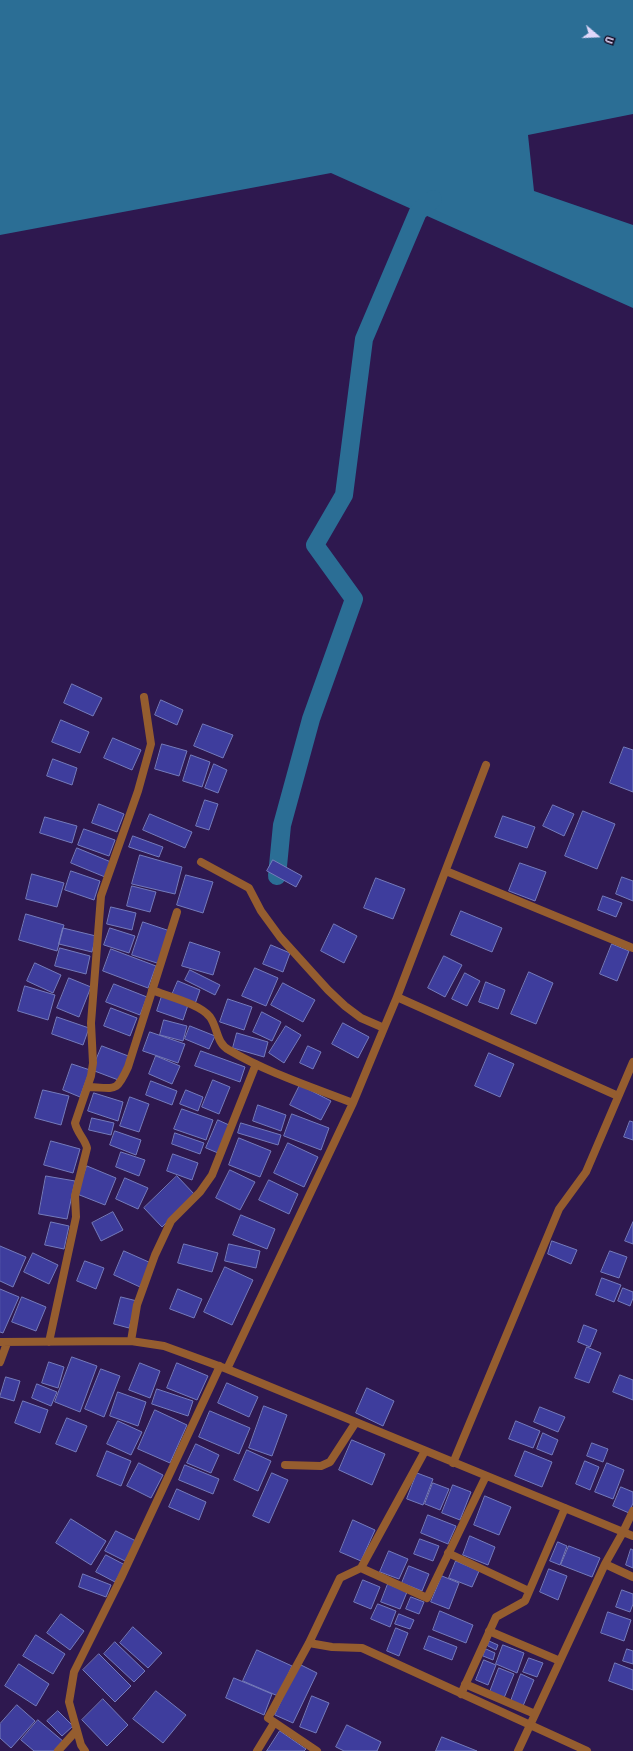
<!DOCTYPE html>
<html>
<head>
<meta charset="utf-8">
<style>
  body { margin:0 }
  #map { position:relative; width:633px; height:1751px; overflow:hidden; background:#2e184f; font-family:"Roboto Condensed",sans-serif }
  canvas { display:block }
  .north { position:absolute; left:577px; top:16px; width:40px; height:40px; -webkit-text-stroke:3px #130a22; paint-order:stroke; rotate:109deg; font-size:11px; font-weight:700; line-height:16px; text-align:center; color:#e0d7fa }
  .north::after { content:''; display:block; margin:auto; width:14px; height:18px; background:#e0d7fa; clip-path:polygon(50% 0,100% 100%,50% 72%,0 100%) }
</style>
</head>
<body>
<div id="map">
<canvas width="633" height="1751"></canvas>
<div class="north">U</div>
</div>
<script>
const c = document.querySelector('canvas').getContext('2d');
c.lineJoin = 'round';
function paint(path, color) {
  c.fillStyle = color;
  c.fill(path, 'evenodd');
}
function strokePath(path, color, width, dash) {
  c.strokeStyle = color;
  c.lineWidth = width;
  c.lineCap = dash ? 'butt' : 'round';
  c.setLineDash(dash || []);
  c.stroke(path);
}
paint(new Path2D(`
  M0 0H633V114L528 135 534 191 633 225V308L331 173 0 235Z`), '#2b6e95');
strokePath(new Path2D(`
  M277 876 282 825 311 719 354 599 315 545 344 495 364 339 418 212 433 199`), '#2b6e95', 18);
const building = new Path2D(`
  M72 684 102 698 93 716 64 703Z
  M161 700 183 710 177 725 155 715Z
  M61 720 89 732 80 753 52 742Z
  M203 724 233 735 223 758 194 746Z
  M113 738 141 750 132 770 104 758Z
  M162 744 187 751 179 776 155 769Z
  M624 747 633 750V792L610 783Z
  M191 755 210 762 202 787 183 781Z
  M53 759 77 768 72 785 47 776Z
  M214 764 227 770 218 793 205 788Z
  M205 800 218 804 209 830 196 826Z
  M99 804 124 814 117 832 92 823Z
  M553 805 574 814 564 836 543 826Z
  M583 811 615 824 597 869 565 856Z
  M150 814 192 832 185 848 143 830Z
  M503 816 535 827 527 848 495 837Z
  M45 817 77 826 72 843 40 833Z
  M84 829 115 840 109 856 78 845Z
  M133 836 163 847 159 857 129 847Z
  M77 848 111 862 105 877 71 863Z
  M140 855 182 867 175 894 132 884Z
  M273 860 302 876 296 887 267 871Z
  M520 863 546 872 535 901 509 891Z
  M71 871 100 881 94 900 65 890Z
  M32 874 64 883 57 907 26 899Z
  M186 875 213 882 203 913 177 905Z
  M622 877 633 881V901L616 894Z
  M376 878 405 889 393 919 364 908Z
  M132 886 156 892 150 912 127 906Z
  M603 896 622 903 616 917 598 910Z
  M111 907 136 913 132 930 107 924Z
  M461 911 502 928 492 952 451 935Z
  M26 914 64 925 57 951 19 940Z
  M143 922 170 931 160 964 132 955Z
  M334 924 357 936 344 963 321 951Z
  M63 928 96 936 92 952 59 944Z
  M110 928 135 936 129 953 104 945Z
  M190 942 220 952 213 975 182 966Z
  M612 944 629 951 617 981 600 974Z
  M271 945 290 953 283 972 263 964Z
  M60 948 90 956 86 974 55 966Z
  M111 949 156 966 148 988 103 971Z
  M444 956 462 965 445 997 428 988Z
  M35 963 61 975 53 993 27 981Z
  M255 968 278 978 266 1006 242 996Z
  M190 970 220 985 215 995 185 980Z
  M529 972 553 983 536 1024 511 1014Z
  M465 973 480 981 467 1006 452 999Z
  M69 978 91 987 79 1017 57 1008Z
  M178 981 200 990 195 1004 172 995Z
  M486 982 505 990 498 1009 479 1002Z
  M283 983 315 1000 303 1022 271 1005Z
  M114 984 147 997 140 1015 106 1002Z
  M25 986 55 995 48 1020 18 1011Z
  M162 996 188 1005 183 1020 157 1011Z
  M228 999 252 1007 244 1030 220 1022Z
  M111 1008 137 1018 130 1036 104 1026Z
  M262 1012 281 1022 272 1041 253 1032Z
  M57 1017 89 1028 83 1045 52 1034Z
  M164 1020 187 1026 183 1041 160 1035Z
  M343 1023 369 1037 358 1058 332 1044Z
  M190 1026 215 1036 209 1049 185 1039Z
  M286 1026 301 1035 284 1063 269 1053Z
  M150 1032 185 1044 178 1063 143 1051Z
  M237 1033 268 1042 264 1057 233 1048Z
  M102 1046 131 1057 121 1081 92 1070Z
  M308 1046 321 1052 313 1069 300 1063Z
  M201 1051 245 1067 240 1082 195 1066Z
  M489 1053 514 1064 500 1097 475 1086Z
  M156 1056 180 1066 172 1084 149 1074Z
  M72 1064 90 1070 80 1097 63 1090Z
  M213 1080 230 1087 219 1114 202 1107Z
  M151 1081 177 1091 172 1105 146 1095Z
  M300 1085 331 1101 321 1120 290 1105Z
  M43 1090 69 1096 61 1125 35 1118Z
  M186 1090 203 1097 198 1111 180 1104Z
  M94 1093 123 1102 118 1121 88 1111Z
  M130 1097 149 1104 139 1132 120 1126Z
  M258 1105 286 1115 281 1131 253 1121Z
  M182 1109 213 1120 206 1140 174 1129Z
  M292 1114 329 1128 321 1150 284 1136Z
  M92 1118 114 1123 111 1135 89 1130Z
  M218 1120 229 1125 218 1153 206 1148Z
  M630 1121 633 1122V1140L624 1137Z
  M241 1123 281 1135 278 1145 238 1133Z
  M115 1131 141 1140 136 1155 110 1145Z
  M175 1133 204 1143 200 1154 172 1144Z
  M239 1138 271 1151 260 1177 229 1165Z
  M51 1141 80 1149 73 1173 44 1165Z
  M288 1143 318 1157 304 1187 274 1173Z
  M121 1152 145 1160 139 1176 116 1167Z
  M173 1154 198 1163 192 1180 167 1171Z
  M87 1166 116 1178 105 1205 77 1194Z
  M230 1170 255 1182 240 1210 216 1198Z
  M46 1176 75 1181 67 1219 39 1214Z
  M177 1176 195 1195 162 1227 144 1208Z
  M125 1178 148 1188 138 1209 116 1199Z
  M269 1180 298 1194 289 1214 259 1200Z
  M113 1212 123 1230 101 1241 92 1223Z
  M241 1215 275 1229 267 1249 233 1235Z
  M51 1222 69 1226 64 1249 45 1245Z
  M633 1222V1244L625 1241Z
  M552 1241 577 1250 571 1264 548 1254Z
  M184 1244 218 1253 212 1272 178 1263Z
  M229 1244 260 1251 256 1268 225 1261Z
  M0 1246 26 1257 13 1287 0 1281Z
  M124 1251 151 1263 140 1287 114 1275Z
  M610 1251 627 1257 619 1278 601 1272Z
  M33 1253 58 1265 49 1284 24 1272Z
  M85 1261 104 1268 96 1289 77 1281Z
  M225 1267 253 1280 232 1325 204 1312Z
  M602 1278 621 1285 614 1302 596 1295Z
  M623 1288 633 1292V1298L630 1306 618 1301Z
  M0 1289 19 1297 3 1333 0 1332Z
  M178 1289 202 1299 194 1318 170 1309Z
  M22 1297 46 1307 36 1331 12 1322Z
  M121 1297 137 1301 129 1328 114 1324Z
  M584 1325 597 1330 590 1347 578 1342Z
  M587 1347 601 1353 589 1383 575 1378Z
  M72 1357 97 1366 80 1412 55 1402Z
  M49 1362 64 1367 58 1388 42 1383Z
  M140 1363 160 1371 150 1398 129 1390Z
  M177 1363 208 1376 197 1400 167 1388Z
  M101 1369 120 1376 104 1417 85 1409Z
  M620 1375 633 1380V1400L613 1392Z
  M6 1377 20 1381 14 1401 0 1397Z
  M227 1383 258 1397 249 1417 218 1403Z
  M37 1384 57 1392 51 1406 32 1398Z
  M367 1388 394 1401 383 1426 356 1413Z
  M157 1389 193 1401 188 1416 152 1404Z
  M118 1392 146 1402 138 1426 110 1416Z
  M23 1401 48 1410 40 1433 15 1423Z
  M264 1406 287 1415 272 1456 249 1448Z
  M540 1407 565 1417 558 1432 534 1422Z
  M155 1410 187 1425 170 1463 138 1449Z
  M210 1411 250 1428 239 1454 199 1437Z
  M67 1418 87 1426 76 1452 56 1444Z
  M118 1421 142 1432 131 1455 107 1444Z
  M516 1421 540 1431 533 1448 509 1439Z
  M543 1433 558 1440 552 1455 537 1449Z
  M352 1440 385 1454 372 1485 339 1470Z
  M592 1443 608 1449 603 1462 587 1456Z
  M196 1444 219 1455 211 1473 187 1463Z
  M247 1450 271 1461 258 1491 234 1480Z
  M107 1451 131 1461 121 1486 97 1476Z
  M525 1451 552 1462 542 1487 515 1476Z
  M585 1461 599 1467 590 1490 576 1484Z
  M139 1463 163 1475 151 1498 127 1486Z
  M607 1463 624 1470 613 1499 595 1492Z
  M185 1465 219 1479 213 1494 179 1480Z
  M272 1473 288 1480 269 1523 253 1516Z
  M417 1473 433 1479 423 1505 407 1499Z
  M433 1483 449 1489 440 1510 425 1504Z
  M453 1485 471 1492 460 1520 442 1513Z
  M621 1487 633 1492V1503L629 1513 613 1506Z
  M177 1489 206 1502 199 1520 169 1507Z
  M485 1496 511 1507 499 1535 474 1525Z
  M428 1515 456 1526 448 1544 421 1533Z
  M71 1519 106 1541 91 1565 56 1543Z
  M353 1520 375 1530 361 1561 340 1552Z
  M116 1531 136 1541 125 1561 105 1551Z
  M470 1536 495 1547 488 1565 463 1555Z
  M420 1539 439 1546 433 1561 414 1554Z
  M558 1542 567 1546 560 1565 550 1561Z
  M569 1546 600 1558 592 1577 561 1565Z
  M631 1549 633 1550V1568L626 1565Z
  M389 1551 408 1559 399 1579 380 1572Z
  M106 1555 125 1565 115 1582 96 1572Z
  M456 1561 479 1571 472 1587 449 1578Z
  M409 1566 429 1574 422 1591 402 1583Z
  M549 1569 567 1576 558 1600 540 1592Z
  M83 1574 111 1585 106 1597 79 1587Z
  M442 1576 459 1583 449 1609 431 1602Z
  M363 1580 380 1587 371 1609 354 1602Z
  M388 1584 407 1592 400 1609 381 1602Z
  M622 1590 633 1594V1604L630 1612 616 1607Z
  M411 1597 424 1602 419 1614 406 1609Z
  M378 1604 396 1611 390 1627 371 1619Z
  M440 1611 473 1625 466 1643 433 1630Z
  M608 1612 631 1620 624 1641 601 1633Z
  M61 1614 84 1631 70 1650 47 1633Z
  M399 1614 414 1620 410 1629 395 1624Z
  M133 1627 162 1653 148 1668 120 1643Z
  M396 1628 408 1633 399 1656 387 1651Z
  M36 1635 65 1654 53 1674 23 1656Z
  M429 1636 457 1647 452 1660 424 1649Z
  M489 1641 498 1645 496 1650 488 1646Z
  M115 1642 145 1671 134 1682 104 1654Z
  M503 1645 524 1653 517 1673 496 1664Z
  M486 1649 495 1653 493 1660 483 1656Z
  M627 1649 633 1651V1664L623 1661Z
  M257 1650 292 1666 278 1696 243 1681Z
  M99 1654 131 1686 115 1702 83 1670Z
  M529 1658 543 1663 537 1677 523 1672Z
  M484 1660 496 1665 488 1685 476 1680Z
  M615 1663 633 1670V1690L609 1681Z
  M19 1664 49 1684 36 1706 5 1686Z
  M299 1664 317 1673 293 1723 275 1715Z
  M499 1668 514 1674 504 1698 490 1692Z
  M521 1674 534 1680 523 1706 511 1701Z
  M234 1678 272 1694 264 1715 226 1698Z
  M156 1691 186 1715 163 1743 133 1719Z
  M312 1696 329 1703 316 1733 300 1727Z
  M103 1699 128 1725 107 1746 82 1720Z
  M17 1705 35 1721 11 1748 0 1738V1724Z
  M58 1711 73 1726 62 1736 47 1721Z
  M38 1720 64 1742 56 1751H34L21 1740Z
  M347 1725 381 1742 377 1751H344L336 1747Z
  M280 1731 306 1749 304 1751H267Z
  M442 1737 477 1751H436Z`);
paint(building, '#3e3d9d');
strokePath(building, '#747bbb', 1);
strokePath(new Path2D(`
  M486 765 397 997 618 1096
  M201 862 249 888 261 911 280 937 328 990 345 1006 361 1018 384 1028 353 1103 227 1369
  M446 871 633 948
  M152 990C167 996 200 1004 210 1017 218 1028 216 1043 229 1050 266 1072 312 1087 353 1103
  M384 1028 397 997
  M89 1087C116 1088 116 1093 128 1067L177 912
  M131 1341 137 1305 155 1255 171 1221 200 1192 212 1175 256 1064
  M0 1342 131 1341 164 1346 227 1369 633 1536
  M49 1342 76 1217 75 1196 87 1148C85 1139 77 1133 75 1123L91 1076 93 1063 91 1023 101 896 138 791 151 744 144 697
  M0 1362 7 1343
  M425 1451 361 1568 427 1598 486 1476
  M453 1463 559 1209 586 1172 633 1062
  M285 1465 321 1466 330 1462 356 1422
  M448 1553 529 1591
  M605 1564 633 1577
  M489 1631 560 1661
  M309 1643 332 1647 362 1648 587 1751
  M465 1684 535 1714
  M461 1694 496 1617 525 1601 565 1508
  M58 1751 76 1731
  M85 1751 81 1745 69 1702 74 1672 121 1578 220 1366
  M257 1751 274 1723
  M317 1751 268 1718 309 1643 340 1578 361 1568
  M518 1751 605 1564 623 1532 633 1511`), '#955d2f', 8);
</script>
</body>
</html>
